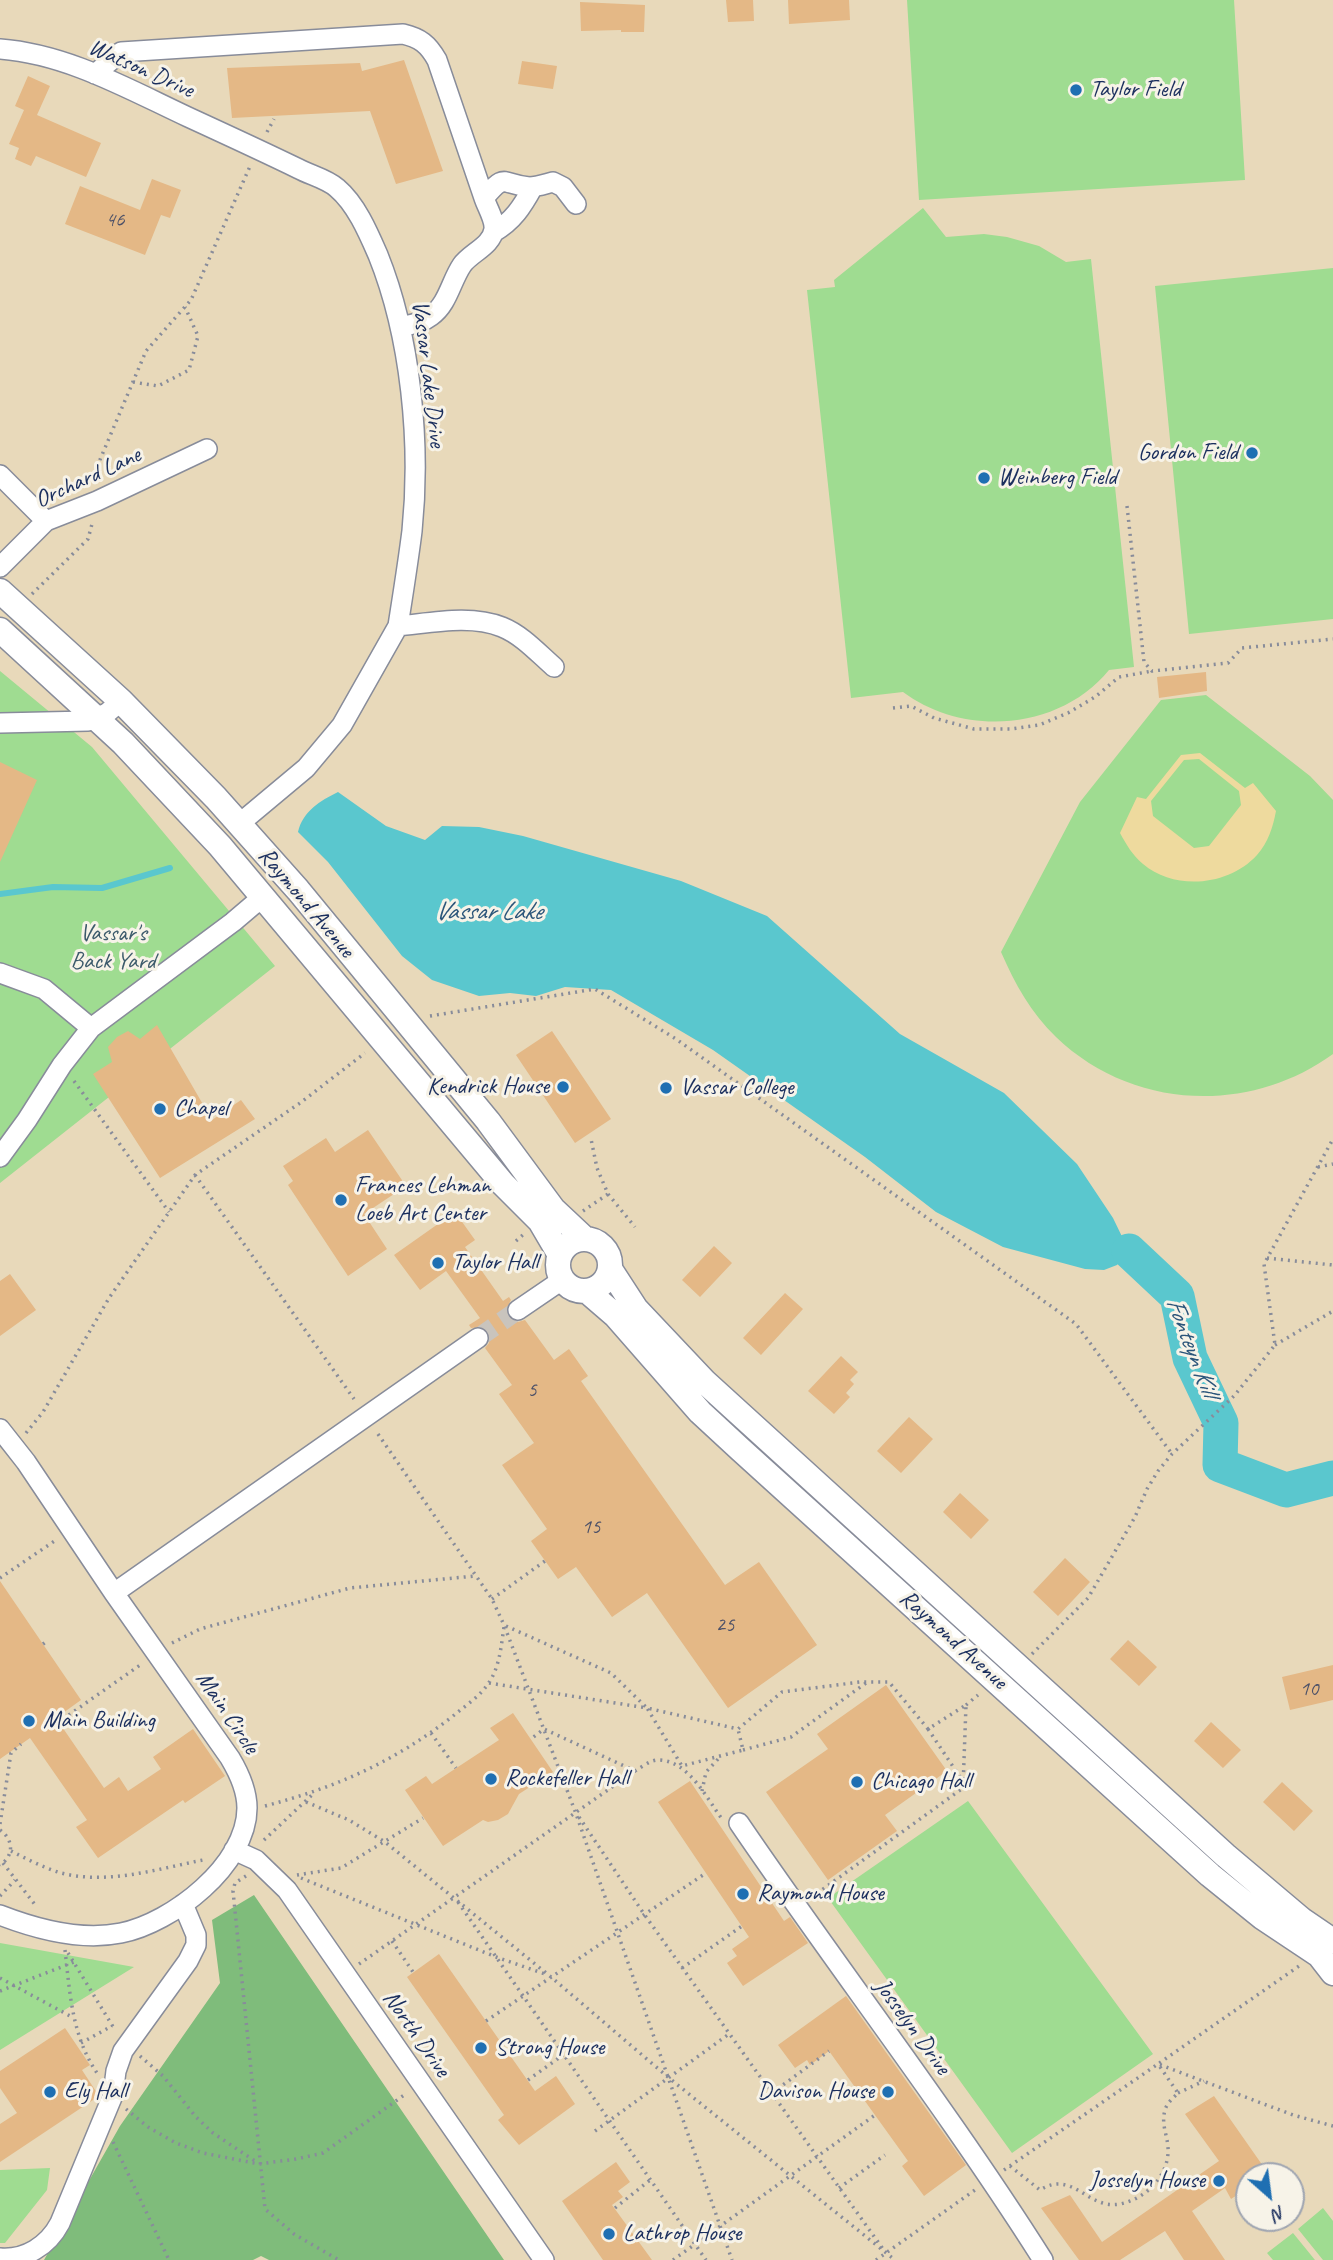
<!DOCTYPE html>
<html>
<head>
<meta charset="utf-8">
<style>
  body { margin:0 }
  #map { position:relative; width:1333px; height:2260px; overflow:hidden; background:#f5e9d5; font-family:Caveat,sans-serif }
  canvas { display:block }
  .north { position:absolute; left:1235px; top:2162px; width:70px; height:70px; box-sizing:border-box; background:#f7f3e8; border:2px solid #9fa5b1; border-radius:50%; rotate:152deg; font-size:19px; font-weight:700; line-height:28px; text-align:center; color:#1b2f5e }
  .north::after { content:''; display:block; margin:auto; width:24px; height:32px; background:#1f6fb2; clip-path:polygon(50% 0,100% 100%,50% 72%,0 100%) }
</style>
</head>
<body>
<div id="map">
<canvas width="1333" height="2260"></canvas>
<div class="north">N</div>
</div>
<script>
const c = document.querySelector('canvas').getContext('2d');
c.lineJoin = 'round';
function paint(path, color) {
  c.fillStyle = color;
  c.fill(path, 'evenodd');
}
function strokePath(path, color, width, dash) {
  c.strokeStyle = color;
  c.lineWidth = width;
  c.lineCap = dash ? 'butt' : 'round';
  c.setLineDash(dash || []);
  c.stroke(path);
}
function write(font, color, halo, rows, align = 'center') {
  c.font = font + ' Caveat,sans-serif';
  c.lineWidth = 6;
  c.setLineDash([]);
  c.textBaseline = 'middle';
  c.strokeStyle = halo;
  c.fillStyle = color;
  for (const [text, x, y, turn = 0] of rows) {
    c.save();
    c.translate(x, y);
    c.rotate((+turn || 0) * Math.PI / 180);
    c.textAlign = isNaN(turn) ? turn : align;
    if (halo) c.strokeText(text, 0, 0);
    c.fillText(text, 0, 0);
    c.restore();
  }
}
paint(new Path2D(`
  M0 0H1333V2260H0ZM1249 2176H1291V2218H1249Z`), '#e8d9ba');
paint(new Path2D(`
  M907 0H1234L1245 180 919 200Z
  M923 208 946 237 984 234 1007 237 1039 246 1066 262 1091 259 1134 667 1109 670C1060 730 965 738 903 692L851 698 807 290 835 287 834 280Z
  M1333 268V619L1189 634 1155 286Z
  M0 671 92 747 275 966 0 1183Z
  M1206 695 1310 776 1333 800V1054C1249 1115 1132 1110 1056 1037 1031 1013 1015 984 1001 952L1080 802 1161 700Z
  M968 1801 1153 2054 1012 2153 828 1898Z
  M0 1943 134 1967 0 2050Z
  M50 2168 47 2190 5 2243H0V2170Z
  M1323 2208 1333 2221V2260H1323L1298 2229Z
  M1293 2233 1315 2260H1273L1267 2253Z`), '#9fdc91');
paint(new Path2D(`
  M254 1895 504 2260H269L261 2256 253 2260H44L120 2126 220 1983 212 1920Z`), '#7fbc7b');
paint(new Path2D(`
  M1200 753 1245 788 1253 783 1276 811C1273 827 1268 843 1257 855 1229 886 1175 891 1143 864 1133 856 1126 844 1120 833L1137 797 1146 799 1181 755ZM1199 759 1239 791 1241 805 1209 846 1194 848 1153 816 1151 801 1184 760Z`), '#eeda9e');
paint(new Path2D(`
  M338 792 386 826 425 840 442 826 479 827 523 836 681 881 767 916 900 1034 1004 1093 1077 1164 1113 1218 1129 1251 1117 1265 1104 1270 1085 1269 1003 1247 936 1212 865 1157 713 1050 611 990 565 987 536 996 510 993 479 996 432 980 402 956 328 862 298 832C303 811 320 801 338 792Z`), '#5ac7ce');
strokePath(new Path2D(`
  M0 894 53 887 102 888 170 868`), '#5ac7ce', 6);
strokePath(new Path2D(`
  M1129 1251 1177 1296 1190 1358 1221 1423 1220 1465 1286 1490 1333 1478`), '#5ac7ce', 35);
paint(new Path2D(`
  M726 0H753L754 21 728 22Z
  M788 0H849L850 20 789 24Z
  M580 2 645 5 644 32H621V30L581 31Z
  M404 60 443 171 396 184 370 111 232 118 227 68 360 63 362 71Z
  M522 61 557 66 553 89 518 84Z
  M28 76 50 86 37 115 101 143 86 177 36 156 31 166 15 159 19 148 9 144 24 110 15 106Z
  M152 179 181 190 170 218 161 215 145 255 65 224 80 186 140 210Z
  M1206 672 1207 691 1159 698 1157 677Z
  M0 762 37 780 0 862Z
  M157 1025 212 1120 241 1100 255 1119 160 1178 93 1074 112 1062 108 1047 117 1037 128 1031 140 1039Z
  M552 1031 611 1119 575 1143 516 1055Z
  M368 1130 406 1186 364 1214 387 1249 348 1276 288 1185 293 1181 283 1166 326 1138 335 1152Z
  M455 1212 475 1240 465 1247 503 1301 509 1297 511 1300 506 1310 508 1317 518 1322 525 1320 554 1360 569 1349 588 1376 581 1381 725 1585 759 1562 817 1645 728 1708 647 1593 612 1617 576 1567 558 1579 531 1541 547 1529 502 1465 534 1443 499 1394 512 1385 485 1348 489 1343 488 1332 483 1327 471 1328 469 1325 480 1318 446 1271 420 1290 394 1255Z
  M714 1246 732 1263 700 1297 682 1280Z
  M10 1274 36 1310 0 1336V1281Z
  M785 1293 803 1309 761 1355 743 1338Z
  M841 1356 858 1372 850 1380 854 1384 846 1393 850 1397 834 1414 808 1391Z
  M909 1417 933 1439 901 1473 877 1451Z
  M960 1493 989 1520 971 1539 943 1512Z
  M1065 1558 1090 1582 1058 1616 1033 1592Z
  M0 1581 81 1700 56 1718 104 1788 119 1777 128 1791 161 1769 153 1757 193 1729 225 1776 185 1803 183 1800 98 1858 76 1827 87 1820 30 1738 0 1759Z
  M1128 1640 1157 1667 1139 1686 1110 1659Z
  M1333 1665V1700L1290 1710 1282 1677Z
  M886 1685 947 1771 885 1815 897 1831 828 1880 766 1792 828 1749 817 1734Z
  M513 1713 553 1772 519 1794 508 1814 498 1820 488 1822 483 1820 443 1846 405 1790 426 1776 432 1784 499 1740 490 1728Z
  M1211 1722 1241 1750 1223 1768 1194 1741Z
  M690 1781 784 1921 790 1917 808 1943 743 1986 727 1963 737 1956 732 1949 749 1937 658 1802Z
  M1282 1782 1313 1811 1294 1831 1263 1802Z
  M439 1954 535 2091 556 2076 575 2104 519 2145 498 2120 504 2115 407 1977Z
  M846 1996 966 2165 924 2196 902 2166 908 2161 829 2051 810 2065 807 2060 795 2068 778 2045Z
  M65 2028 90 2065 82 2070 99 2096 0 2162V2124L17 2113 0 2088V2071Z
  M1214 2096 1270 2176H1249V2187L1231 2199 1225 2188 1192 2211 1225 2260H1184L1165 2231 1120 2260H1079L1041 2208 1070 2195 1102 2242 1219 2161 1185 2114Z
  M616 2162 630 2182 618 2191 623 2197 612 2205 652 2260H603L562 2201Z`), '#e4b886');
strokePath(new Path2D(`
  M478 1338 518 1310`), '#c9c4bd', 19, [19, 10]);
const minor = new Path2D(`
  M0 49C67 54 128 89 188 117 225 134 262 151 299 169 310 175 327 179 337 188 356 204 368 232 378 255 411 337 421 443 412 531 408 563 403 594 398 626
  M95 74 121 52 403 34C420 38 428 44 437 60L484 198
  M494 232C513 221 522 207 533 187
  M401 326C412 325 422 323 431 316 448 304 451 281 462 265 470 253 492 246 494 229 495 220 487 207 484 198 506 172 501 184 529 187 537 187 545 184 553 182L563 187 576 204
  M0 475 46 521
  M0 567 46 521 97 501 207 449
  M0 723 88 721 107 713 121 701
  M239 824 306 768 342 725 398 626C430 623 471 614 502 627 522 635 538 653 554 667
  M0 973 44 989 91 1028 233 922 253 905 265 898
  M0 1157 27 1120 62 1065 91 1028
  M518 1310 562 1280
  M0 1429 26 1462 114 1593 230 1758C239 1773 247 1790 247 1808 247 1865 172 1923 121 1933 82 1941 36 1929 0 1915
  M114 1593 478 1338
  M739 1823C839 1970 948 2110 1043 2260
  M234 1850 256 1860 287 1890 544 2260
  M0 2258C25 2260 48 2246 60 2223L113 2095 116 2071 123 2051 188 1961 196 1945V1935L183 1904`);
const major = new Path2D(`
  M0 591 121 701 216 798 298 890 488 1121 553 1209 585 1239
  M0 630 123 743 220 846 503 1184 540 1221 560 1255
  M558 1265a26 26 0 1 1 52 0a26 26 0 1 1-52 0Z
  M610 1269 636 1309 705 1382 1225 1855 1302 1920 1333 1941
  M587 1291 616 1316 700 1412 740 1449 1210 1875 1262 1917 1319 1955 1333 1973`);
strokePath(minor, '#888c9a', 22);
strokePath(major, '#888c9a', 27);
strokePath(new Path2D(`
  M267 132 274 119
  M133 382 158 386 189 370 198 336 185 307
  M99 481V462L146 351 191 300 251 164
  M1127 506 1144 662 1152 671 1228 663 1242 648 1333 639
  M32 594 88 539 92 524
  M893 708 911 706 934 718 974 729H1011L1039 725 1068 713 1095 697 1119 677 1152 671
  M430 1016 595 989 676 1039 1076 1324 1172 1454
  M74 1081 169 1212
  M1318 1167 1333 1164
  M195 1175 354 1399
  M608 1194 635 1227
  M583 1211 608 1194 597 1168 591 1139
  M516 1241 525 1233
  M1267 1258 1333 1265
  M1275 1345 1333 1311
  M26 1433 43 1412 109 1298 195 1175 300 1103 365 1053
  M378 1434 492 1599 504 1625 575 1811 732 2260
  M0 1578 56 1540
  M492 1599 545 1561
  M506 1626 611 1673 647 1708 738 1729 782 1692 860 1682H889L928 1729 966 1705 963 1788 812 1897
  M172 1643 200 1629 350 1588 475 1576
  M43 1644 47 1641
  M1032 1654 1088 1598 1135 1517 1147 1489 1158 1471 1172 1454 1234 1396 1275 1345 1264 1264 1333 1139
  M489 1683 647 1708 682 1766 743 1750 738 1729
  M966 1705 978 1695
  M63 1719 143 1663
  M928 1729 962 1780
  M431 1733 456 1768
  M743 1750 791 1737 866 1683
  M635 1771C642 1767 651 1759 660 1760 689 1762 706 1797 722 1819
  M702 1791 706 1772 720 1757
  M306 1802 349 1820 385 1842 551 1977 669 2078 895 2260
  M265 1806C337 1787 394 1762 453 1716 465 1706 479 1697 488 1684 500 1667 501 1646 504 1627
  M579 1817 644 1914 883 2249
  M0 1824 11 1753 21 1744
  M0 1830C14 1840 14 1856 0 1865
  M264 1840 313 1794
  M11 1851C27 1859 44 1868 61 1873 108 1885 157 1869 203 1860
  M3 1863 36 1906
  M297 1875 341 1868 423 1818
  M246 1876 235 1883 233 1891 265 2209 294 2234 339 2260
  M301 1878 496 1957 548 1975
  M0 1896 15 1880
  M458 1902 706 2260
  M392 1941 413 1972
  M65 1950C70 1994 72 2036 97 2073
  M68 1953 115 2030
  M359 1964 635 1771 544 1729 531 1739
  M682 1968 742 1926
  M0 1978 72 2017
  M0 1991 74 1962
  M486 2021 706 1873
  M81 2043 112 2026
  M140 2056 163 2076 196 2117 213 2133 258 2163
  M528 2080 563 2055
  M772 2093 829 2051
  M1178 2093 1204 2081
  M126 2109 148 2127 176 2143 203 2153 259 2164 296 2159 323 2153 407 2093
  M595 2131 729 2034
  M113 2142 169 2260
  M1010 2166 1040 2190C1073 2169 1087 2210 1120 2204 1146 2199 1170 2175 1168 2147 1167 2134 1161 2124 1165 2110 1167 2103 1173 2098 1178 2093L1158 2064 1299 1966
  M1004 2170 1158 2064 1293 2115 1333 2126
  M839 2188 885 2155
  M615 2208 650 2180
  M673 2260 875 2115
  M876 2260 975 2190`), '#888c9a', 3.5, [2, 5]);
strokePath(minor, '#fff', 19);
strokePath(major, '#fff', 24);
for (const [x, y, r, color] of [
  [1076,90,7,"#1f6fb2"],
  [1252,453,7,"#1f6fb2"],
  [984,478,7,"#1f6fb2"],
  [563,1087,7,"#1f6fb2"],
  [666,1088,7,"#1f6fb2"],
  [160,1109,7,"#1f6fb2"],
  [341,1200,7,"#1f6fb2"],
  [438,1263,7,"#1f6fb2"],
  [29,1721,7,"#1f6fb2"],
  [491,1779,7,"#1f6fb2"],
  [857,1782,7,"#1f6fb2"],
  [743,1894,7,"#1f6fb2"],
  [481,2048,7,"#1f6fb2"],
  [50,2092,7,"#1f6fb2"],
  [888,2092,7,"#1f6fb2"],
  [1219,2181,7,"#1f6fb2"],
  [609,2234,7,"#1f6fb2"]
]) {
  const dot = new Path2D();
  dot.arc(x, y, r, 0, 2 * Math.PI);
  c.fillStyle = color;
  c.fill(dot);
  strokePath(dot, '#f7f3e8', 2.5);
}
write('21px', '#4d5168', null, [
  ["46",115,220],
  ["5",532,1390],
  ["15",591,1527],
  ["25",725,1625],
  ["10",1309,1689]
]);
write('24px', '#1b2f5e', '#f7f3e8', [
  ["Watson Drive",141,69,24],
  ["Vassar Lake Drive",428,374,83],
  ["Orchard Lane",88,478,-25],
  ["Raymond Avenue",306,903,50],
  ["Raymond Avenue",953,1640,42],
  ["Main Circle",227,1713,56],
  ["Josselyn Drive",912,2027,54],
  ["North Drive",416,2034,55]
]);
write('24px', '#1b2f5e', '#f7f3e8', [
  ["Taylor Field",1090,90],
  ["Gordon Field",1238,453,"right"],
  ["Weinberg Field",998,478],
  ["Kendrick House",549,1087,"right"],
  ["Vassar College",680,1088],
  ["Chapel",174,1109],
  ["Frances Lehman",355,1186],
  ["Loeb Art Center",355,1214],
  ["Taylor Hall",452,1263],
  ["Main Building",43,1721],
  ["Rockefeller Hall",505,1779],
  ["Chicago Hall",871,1782],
  ["Raymond House",757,1894],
  ["Strong House",495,2048],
  ["Ely Hall",64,2092],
  ["Davison House",874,2092,"right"],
  ["Josselyn House",1205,2181,"right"],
  ["Lathrop House",623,2234]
], 'left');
write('24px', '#3c5a6b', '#f7f3e8', [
  ["Vassar's",113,934],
  ["Back Yard",113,962]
]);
write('italic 26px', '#2b557a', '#f7f3e8', [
  ["Vassar Lake",488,912],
  ["Fonteyn Kill",1191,1347,69]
]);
</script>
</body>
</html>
